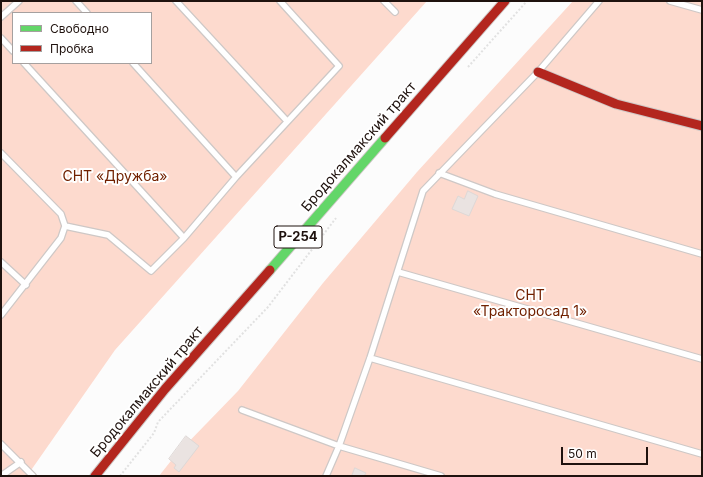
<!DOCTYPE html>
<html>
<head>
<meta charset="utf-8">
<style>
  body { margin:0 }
  #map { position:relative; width:703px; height:477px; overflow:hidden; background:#fcfcfc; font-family:Inter,sans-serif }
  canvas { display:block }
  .frame { position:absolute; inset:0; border:2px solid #1f120e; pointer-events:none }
  .legend { position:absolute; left:12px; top:12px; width:140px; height:52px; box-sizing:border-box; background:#fff; border:1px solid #a5a09f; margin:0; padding:5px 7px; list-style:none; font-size:12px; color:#1f120e }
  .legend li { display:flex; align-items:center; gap:8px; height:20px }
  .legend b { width:20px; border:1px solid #a5a09f }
  .scale { position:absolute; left:561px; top:447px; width:87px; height:18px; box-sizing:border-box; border:2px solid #1f120e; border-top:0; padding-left:5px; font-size:12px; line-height:14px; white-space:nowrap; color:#1f120e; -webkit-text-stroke:3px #fff; paint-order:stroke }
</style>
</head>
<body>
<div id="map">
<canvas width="703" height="477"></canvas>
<div class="frame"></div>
<ul class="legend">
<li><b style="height:5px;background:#63d668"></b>Свободно</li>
<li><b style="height:5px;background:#b3261e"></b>Пробка</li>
</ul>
<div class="scale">50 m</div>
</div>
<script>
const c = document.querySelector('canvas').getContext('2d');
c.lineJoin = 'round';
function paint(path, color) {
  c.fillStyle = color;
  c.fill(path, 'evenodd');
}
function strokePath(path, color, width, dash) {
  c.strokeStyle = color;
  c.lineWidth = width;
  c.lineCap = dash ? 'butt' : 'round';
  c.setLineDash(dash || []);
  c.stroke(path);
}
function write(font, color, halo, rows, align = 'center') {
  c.font = font + ' Inter,sans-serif';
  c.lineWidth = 4;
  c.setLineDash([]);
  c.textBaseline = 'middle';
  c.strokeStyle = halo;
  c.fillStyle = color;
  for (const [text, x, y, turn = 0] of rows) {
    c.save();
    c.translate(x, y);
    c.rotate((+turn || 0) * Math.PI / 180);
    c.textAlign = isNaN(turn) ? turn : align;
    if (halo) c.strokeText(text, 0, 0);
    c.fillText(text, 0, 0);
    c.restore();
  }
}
paint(new Path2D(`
  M1 1H427L115 350 27 476H1ZM13 13H151V63H13Z
  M573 1H702V476H159L174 457 238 391 323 283 417 172Z`), '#fddace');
const building = new Path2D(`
  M468 191 478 196 469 216 452 209 458 196 464 199Z
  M186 436 199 446 179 472 174 468 176 465 169 459Z
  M355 468 366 473 364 476H352Z`);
paint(building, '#eae3e1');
strokePath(building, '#ded8d6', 1);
const lane = new Path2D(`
  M76 1 87 13
  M176 1 287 121
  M384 1 395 12
  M670 1 702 10
  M1 17 19 1
  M1 38 13 51
  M24 63 184 238
  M133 63 236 177
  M1 153 61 214 65 226 108 235 151 271 184 238 236 177 339 66 280 1
  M439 173 495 194 702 254
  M1 262 26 285
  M398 272 702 359
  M1 315 61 238 65 226
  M370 358 702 454
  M242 410 339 446 441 476
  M1 444 33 476
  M1 476 21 462
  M326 476 339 446 370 358 423 191 538 72 599 1`);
const fast = new Path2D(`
  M270 270 385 138`);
const jam = new Path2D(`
  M538 72 616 104 702 126
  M385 138 505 1
  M95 476 165 389 270 270`);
strokePath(lane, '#cec8c6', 8);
strokePath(fast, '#cec8c6', 11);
strokePath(jam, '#cec8c6', 11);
strokePath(new Path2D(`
  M468 67 527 1
  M120 476 154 433 158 422 268 307 336 218`), '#e1e1e1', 2, [2, 2]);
strokePath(lane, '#fff', 5.5);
strokePath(fast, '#63d668', 9);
strokePath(jam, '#b3261e', 9);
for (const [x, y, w] of [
  [298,237,48]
]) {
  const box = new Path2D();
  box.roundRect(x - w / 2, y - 11, w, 22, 3);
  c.fillStyle = '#fff';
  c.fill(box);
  strokePath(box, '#1f120e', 1);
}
write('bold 13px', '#1f120e', null, [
  ["Р-254",298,237]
]);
write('14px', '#1f120e', '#fff', [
  ["Бродокалмакский тракт",359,147,-49],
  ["Бродокалмакский тракт",147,392,-50]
]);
write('14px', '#712100', '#fff', [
  ["СНТ «Дружба»",115,177],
  ["СНТ",530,296],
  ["«Тракторосад 1»",530,312]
]);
</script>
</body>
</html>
